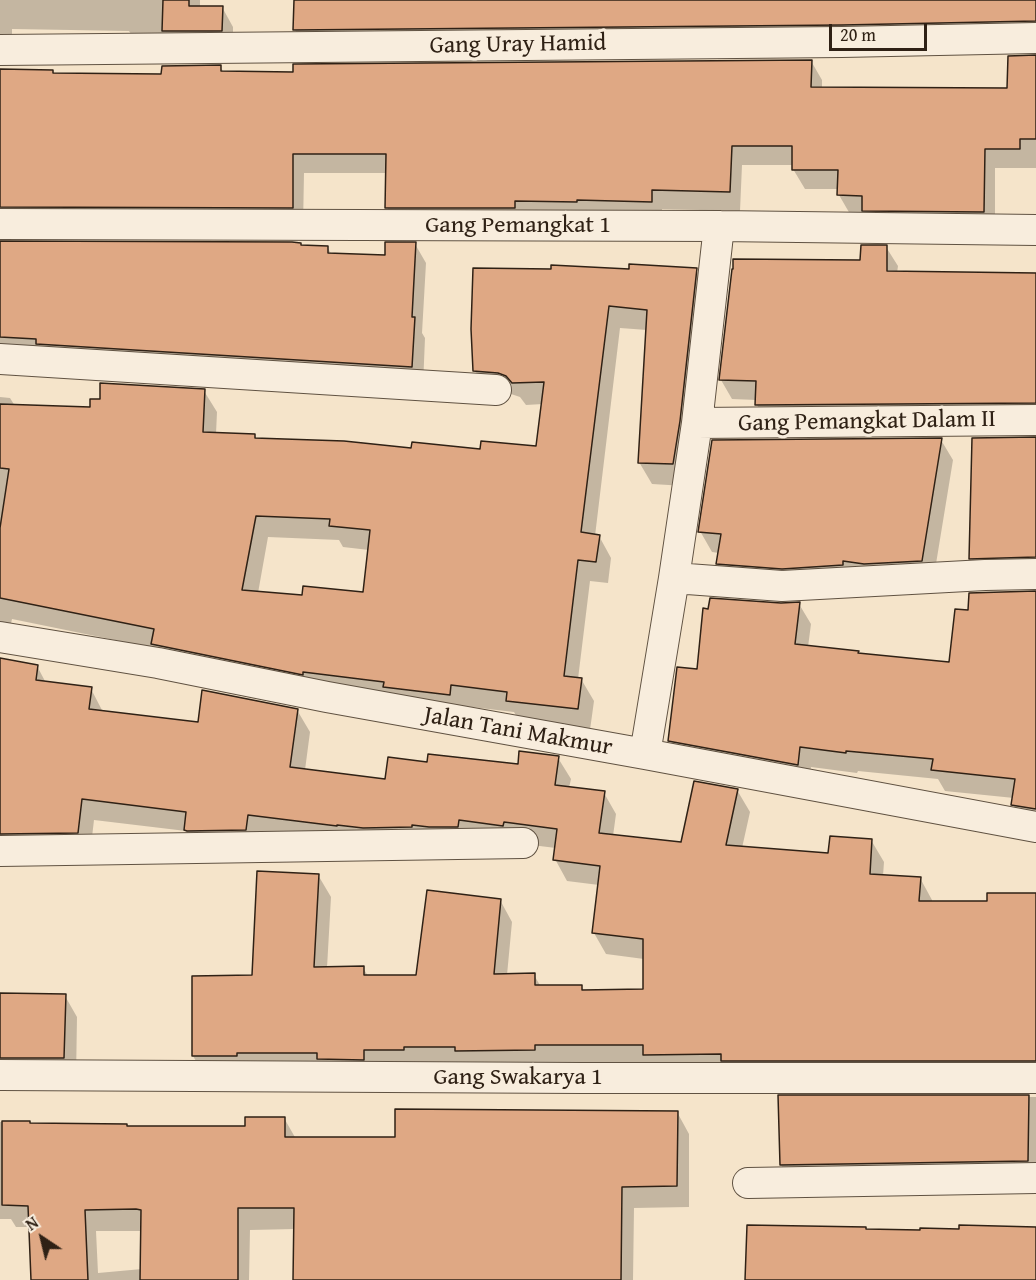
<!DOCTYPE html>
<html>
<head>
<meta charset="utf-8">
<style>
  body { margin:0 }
  #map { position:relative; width:1036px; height:1280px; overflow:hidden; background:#f5e4ca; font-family:"Gentium Book Plus",serif }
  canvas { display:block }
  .north { position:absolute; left:12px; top:1208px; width:60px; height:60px; -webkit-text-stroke:4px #f8eddd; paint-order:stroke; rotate:325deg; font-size:16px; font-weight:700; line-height:24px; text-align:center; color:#2f2115 }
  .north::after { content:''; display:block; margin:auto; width:21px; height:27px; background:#2f2115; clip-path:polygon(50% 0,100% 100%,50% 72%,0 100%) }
  .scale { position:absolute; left:829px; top:24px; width:98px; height:27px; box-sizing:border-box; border:3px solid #2f2115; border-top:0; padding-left:8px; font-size:18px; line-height:21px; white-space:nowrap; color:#2f2115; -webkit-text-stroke:4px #f8eddd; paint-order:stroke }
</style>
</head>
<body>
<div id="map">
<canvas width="1036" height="1280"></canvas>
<div class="north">N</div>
<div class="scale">20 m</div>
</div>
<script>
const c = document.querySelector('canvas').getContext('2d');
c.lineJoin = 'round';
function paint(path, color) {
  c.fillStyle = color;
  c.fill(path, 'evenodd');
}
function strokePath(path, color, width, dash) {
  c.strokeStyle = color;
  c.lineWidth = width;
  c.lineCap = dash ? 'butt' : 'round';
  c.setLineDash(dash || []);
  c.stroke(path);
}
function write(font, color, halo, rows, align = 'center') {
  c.font = font + ' "Gentium Book Plus",serif';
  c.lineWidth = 6;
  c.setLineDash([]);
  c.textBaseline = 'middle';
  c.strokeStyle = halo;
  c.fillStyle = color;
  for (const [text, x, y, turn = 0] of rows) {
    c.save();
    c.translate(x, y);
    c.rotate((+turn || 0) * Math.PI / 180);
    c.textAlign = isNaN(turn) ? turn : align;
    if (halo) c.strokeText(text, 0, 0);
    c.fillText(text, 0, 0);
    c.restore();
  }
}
paint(new Path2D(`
  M0 0H200V7H222L233 27V50L131 34 129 31 12 29V52L0 57Z
  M295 0H1036V40L306 49 295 30Z
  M1036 57V168H995V231L850 214 839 195V189H805L793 169V165H742L740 211 662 209V220L398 227 387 207V173H304L303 227 0 231V69L1 71H53L54 74 163 75 220 67 224 72 294 74 811 61 822 80V88L1009 89Z
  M0 243 302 246 327 247 332 255 386 257 415 244 426 263 422 333 425 338 423 386 0 355Z
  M886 247 898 266 897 273 1036 275V422L768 424 757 405V400L732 399 721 380 862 262Z
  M631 270H696L709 291 685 486 652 484 639 462 647 330 620 328 595 536H599L611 558 608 583 590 581 578 679H581L594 701 590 730 520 722 514 712 463 706 462 716 154 648 12 619 7 642 0 647V397L10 398 15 406 91 409 204 391 217 412 216 434 254 435 257 439 413 450 482 451 538 448 543 404 526 405 520 397 511 394 487 393 475 371ZM268 537 339 540 343 547 369 550 364 593 303 597 258 593Z
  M1036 439V576L982 578 971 558Z
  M941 440 953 460 934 576 729 584 717 564 719 553 712 552 700 531Z
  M799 604 811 624 808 647 859 654 950 664 1036 611V827L1025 825 1013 805 1014 798 945 791 938 779 858 771 857 773 811 767 809 785 682 761 670 740 698 671Z
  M0 659 37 666 46 683 91 689 103 712 199 724 297 710 310 732 305 770 387 780 428 764 519 766 558 758 571 779 569 788 604 793 616 814 613 836 683 844 737 790 750 812 742 848 830 854 871 840 884 862 883 876 920 878 932 900V903L989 902 1036 894V1082L206 1078 193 1056 253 977 318 875 331 897 327 968H363L368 976H417L500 900 512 922 507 975H534L541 987 581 986 584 991 644 990V959L606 954 594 933 599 885 567 881 555 859 556 848 515 843 198 852 186 831 94 820 90 854 0 859Z
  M0 995 65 996 77 1017 76 1079 0 1085Z
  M780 1097H1036V1182L794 1186 781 1165Z
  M677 1112 689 1134V1207L634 1208 633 1280H294L295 1229 250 1230 249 1280H33L30 1227H16L11 1219H0V1122H29L30 1125 128 1128 246 1127 284 1118 296 1139H397ZM96 1231H142V1269L98 1273Z`), '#0003');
const building = new Path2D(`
  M163 0H189V6H223L222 31H162Z
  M294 0H1036V21L842 25 293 30Z
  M1036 55V139H1020V149H985L984 212 862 211V196L837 195 838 170H792V146H732L730 192 652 190V202L577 200V202L515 201V208H385L386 154H293V208L0 207V69L53 70V73L161 74 162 66 221 65V71L293 72V64L812 60 811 87 1007 88 1008 56Z
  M0 241 292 242 301 243V245L328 246V253L385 255V242H416L412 317H415L412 367 36 344V339L0 337Z
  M861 245H887V271L1036 273V403L755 405 756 381 719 380 732 269H733V259L860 260Z
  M629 264 697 268 680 421 673 464 638 463 647 310 609 306 581 532 600 535 596 562 578 560 564 676 582 678 578 709 506 701 507 692 451 685 450 695 383 687 384 682 303 672V675L151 644 154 629 0 598V528L9 469 0 468V404L90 407V399H100V383L205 389 203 432 255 434V438L344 441 411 448 412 442 480 449 481 441 536 446 544 382 512 383 506 376 498 373 473 371 471 329 473 268 551 269V265L629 269ZM256 516 330 519 329 526 370 530 363 592 303 586 302 595 242 590Z
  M1036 437V557L969 559 972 438Z
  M942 438 922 561 864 564 843 561V565L782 569 716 564 721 534 698 532 712 440Z
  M1036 591V809L1011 805 1015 779 931 770 933 759 846 751V753L800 747 798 765 668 741 677 667 697 669 703 608 708 609 710 598 781 603 800 602 795 644 859 651 858 653 949 662 955 609 968 610 969 593Z
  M0 658 38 665 36 680 92 687 89 709 198 722 202 690 298 709 290 767 385 779 388 757 427 762 428 754 518 764 519 751 559 756 555 785 605 791 599 833 681 842 694 781 738 789 726 845 828 853 830 836 872 839 870 874 921 877 919 901H987V893H1036V1061H721V1054L643 1055V1045H535V1050L455 1051V1047H404V1050H364V1060L317 1059V1053H237V1056H192V976L252 975 257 871 319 874 314 967 364 966V975H416L427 890 501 899 494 974 535 973V985H582V990L643 989V939L592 933 600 866 553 860 557 829 504 822 503 826 459 820 458 827H429L412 825V827L363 828 337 825V826L248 815 246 830 187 831 184 830 186 812 82 799 78 833 0 834Z
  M0 993 66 994 64 1058H0Z
  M778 1095H1029L1028 1161 780 1165Z
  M395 1109 678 1111 677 1186 622 1187 621 1280H293L294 1208H238V1280H140L141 1210 136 1209 85 1210 88 1280H31L28 1206 2 1205V1121H30V1123L127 1124V1126H245V1117H285V1137H395Z
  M747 1225 866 1227V1229L920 1230V1228L959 1229V1225L1036 1227V1280H745Z`);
paint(building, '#dfa884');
strokePath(building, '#2f2115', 1.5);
const minor = new Path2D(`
  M0 50 842 42 1036 38
  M0 224 719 226 1036 230
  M0 359 496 390
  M697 423 1036 420
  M674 578 782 586 985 575 1036 574
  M0 637 158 663 327 697 645 754 1036 827
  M645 754 674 578 697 423 719 226
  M0 851 523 843
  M0 1075 581 1078H1036
  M748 1183 1036 1178`);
strokePath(minor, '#605242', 32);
strokePath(minor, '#f8eddd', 30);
write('24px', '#2f2115', '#f8eddd', [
  ["Gang Uray Hamid",518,45,-1],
  ["Gang Pemangkat 1",518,226],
  ["Gang Pemangkat Dalam II",867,422,-1],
  ["Jalan Tani Makmur",518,732,10],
  ["Gang Swakarya 1",518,1078]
]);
</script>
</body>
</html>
